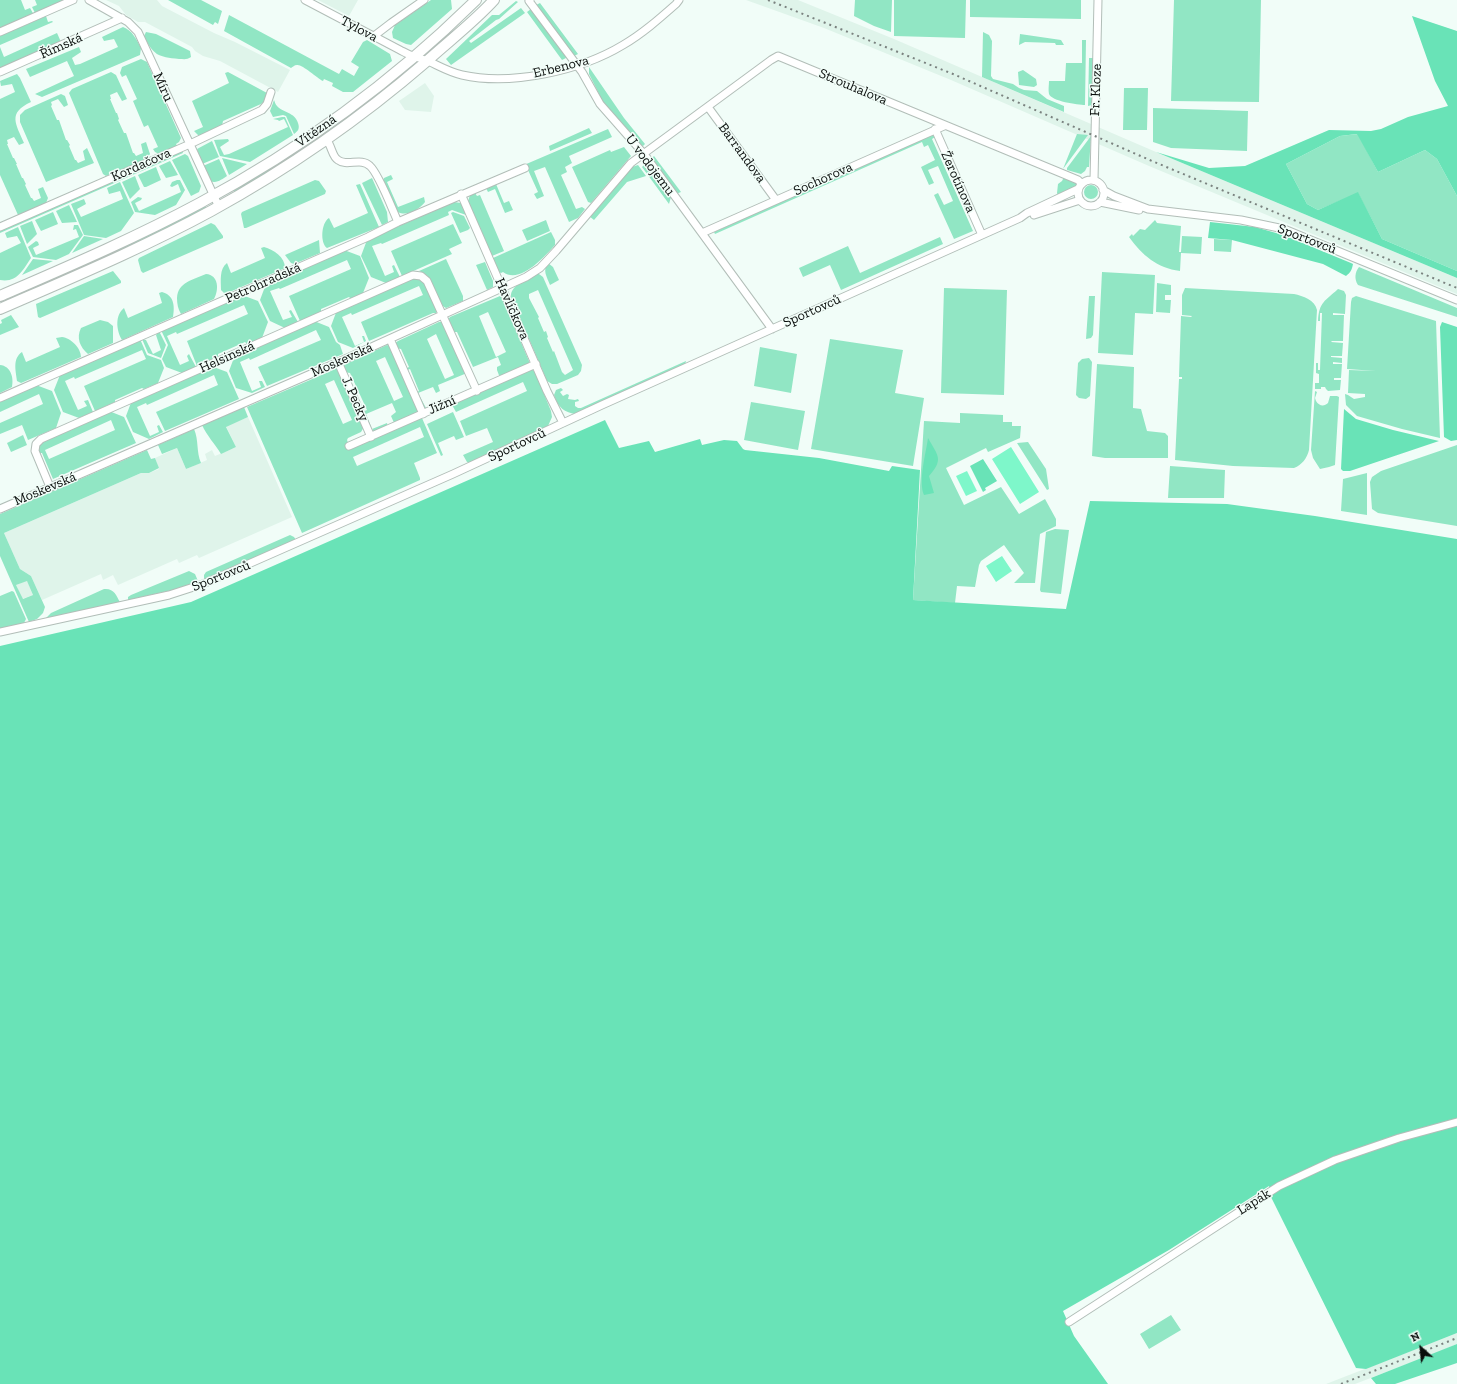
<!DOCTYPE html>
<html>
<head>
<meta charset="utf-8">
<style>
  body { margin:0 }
  #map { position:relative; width:1457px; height:1384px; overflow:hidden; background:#f1fdf8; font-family:"Zilla Slab",serif }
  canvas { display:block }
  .north { position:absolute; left:1401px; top:1328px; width:40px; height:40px; -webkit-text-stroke:3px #f1fdf8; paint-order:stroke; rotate:333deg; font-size:11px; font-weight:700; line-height:16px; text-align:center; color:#090d0b }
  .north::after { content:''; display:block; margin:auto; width:14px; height:18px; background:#090d0b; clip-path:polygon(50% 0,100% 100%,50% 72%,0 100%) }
</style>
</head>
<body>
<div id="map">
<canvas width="1457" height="1384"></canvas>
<div class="north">N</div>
</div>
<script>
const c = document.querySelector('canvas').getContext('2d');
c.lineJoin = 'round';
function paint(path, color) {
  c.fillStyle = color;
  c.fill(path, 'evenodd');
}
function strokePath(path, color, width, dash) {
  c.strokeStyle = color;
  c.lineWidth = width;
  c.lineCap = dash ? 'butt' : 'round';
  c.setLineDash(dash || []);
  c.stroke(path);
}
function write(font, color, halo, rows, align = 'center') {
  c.font = font + ' "Zilla Slab",serif';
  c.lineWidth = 3;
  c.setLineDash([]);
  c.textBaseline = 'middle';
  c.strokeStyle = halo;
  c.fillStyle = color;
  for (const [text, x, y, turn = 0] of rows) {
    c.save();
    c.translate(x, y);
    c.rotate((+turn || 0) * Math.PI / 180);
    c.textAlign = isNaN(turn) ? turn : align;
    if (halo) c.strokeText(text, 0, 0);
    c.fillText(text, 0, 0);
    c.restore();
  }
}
paint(new Path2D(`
  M106 0H157L162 6 214 33 235 42 290 70 278 92 220 61 203 56 195 51 192 47 145 22H138L126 15 119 6Z
  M318 0H358L349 16Z
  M746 0H798L894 39 1156 152 1457 278V294L1149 166 951 80 824 28Z
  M425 83 434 96 431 112 405 110 399 101Z
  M248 417 292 517 199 558 197 555 179 563 177 559 118 585 113 575 103 580 101 574 42 600 31 576 20 569 4 533 141 473H149L159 469 155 458 177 448 186 469 207 460 205 454 212 450 215 456 236 447 226 426Z
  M27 580 33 595 22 599 16 585Z
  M1457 1333V1344L1436 1353 1355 1384H1326Z`), '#dff4ea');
paint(new Path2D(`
  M0 0H21L25 10 30 8 34 15 0 30Z
  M35 0H68L36 15 32 7 37 5Z
  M168 0H201L222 11 218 24 215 22 213 25Z
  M431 0H451L452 9 411 45 406 44 393 38 392 32 395 25Z
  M855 0H892L891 32 874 26 854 16Z
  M894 0H966L965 38 894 36Z
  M970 0H1081V19L970 17Z
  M1174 0H1261L1259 102 1171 101Z
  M516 1 518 2 499 19 496 20 469 41 471 43 521 8 525 13 451 65 446 59 492 15H499Z
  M540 3 578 54 574 56 536 5Z
  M531 9 565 54 566 58 562 60 527 12Z
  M229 15 339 74 342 69 354 76 359 67 351 62 363 42 367 40 390 54 392 61 353 92H343L332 86 333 83 324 79 323 81C317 78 302 64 297 65 294 65 293 67 291 68L224 31Z
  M46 16 48 22 52 21 53 22 0 45V36Z
  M123 27C132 30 137 40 141 48L140 55 42 97 35 94 74 76 67 61 30 77 26 69 79 47 81 52 72 58 75 65 80 64 118 47 114 39 104 41 102 37Z
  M146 32 156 34 190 51 191 57C187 60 184 59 179 59 158 57 153 55 144 36Z
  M983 32 989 35 992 41 991 76 993 79 1013 84 1019 88 1024 90 1037 91 1047 99 1064 106V112L982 77Z
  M57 33 61 42 3 68 0 67V47L4 57Z
  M1020 34 1061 40 1064 45H1056L1055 43 1025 42 1019 45Z
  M1082 40H1086L1085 105C1078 105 1051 101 1049 94 1048 90 1049 85 1049 81H1065L1066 63H1082Z
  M1089 58H1093L1092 105 1088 106Z
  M141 59 147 62 181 138 179 142 176 144 177 146 159 154 155 152 153 149 158 147 148 125 144 127 133 101 137 99 126 75 122 77 120 73 122 67Z
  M589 67 624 118 645 144 643 146 640 145 603 102 589 74Z
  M1023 70 1036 79 1037 85 1034 87 1019 85 1018 72Z
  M111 72 116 75 127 99 122 101 117 92 110 95 111 99H110L116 113H117L119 119 118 120 124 133H126L133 153H134L136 156 143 153 141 144 146 142 150 154 146 159 106 176 103 174 69 93 72 89Z
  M228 72 267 93 265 101 261 104 223 121 222 126 199 136 194 131 203 127 192 101 229 83 225 73Z
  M17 74 20 78 31 102C7 113 16 124 24 143L19 145 14 137 7 140 8 144H7L13 158H14L17 164H16L22 178H23L26 184 25 185 31 198H32L34 201 41 198 38 189 43 187 48 198 46 203 18 215 0 175V99L15 92 12 84 1 86 0 81Z
  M1124 88H1148L1147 130H1123Z
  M61 94 65 96 68 105 64 107 58 99 51 102 52 105 51 106 57 120H59L66 140H67L70 145 69 146 75 160H76L78 163 85 160 83 151 87 148 94 163 46 182 20 122V115L25 110Z
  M274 100C275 102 275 104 277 106 283 113 295 112 298 123 300 129 298 131 294 134L286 116 283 115 273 117 270 111Z
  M1153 108 1248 111 1247 151 1171 148 1153 142Z
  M282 117H285L293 135 250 162 220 156 214 140 228 139 229 141 220 147 224 155 229 154 288 127 284 119 279 121 278 120 273 119Z
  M346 117 347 119 296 155 235 192 233 189Z
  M589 128 592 133 550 151 549 146Z
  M608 129 612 137 569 156 572 163 565 167 567 172 561 175 576 209 582 207 585 209 578 218 569 222 545 167 534 171 544 196 537 199 534 194 538 192 528 170 524 165Z
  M931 134 935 137 932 139 973 231 954 239 934 195 938 193 944 205 953 201 938 166 928 170 934 183 929 185 921 167 935 160 928 145 924 147 922 142 715 234 714 232Z
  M1077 134 1088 135 1063 169Z
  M1358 134 1378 172 1425 150 1437 159 1457 196V271L1382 239 1358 193 1318 210 1307 204 1286 164 1340 136Z
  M1091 136 1089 167H1087L1085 171 1081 174 1067 170V168Z
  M212 141 219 157 202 164 197 149Z
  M624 147 631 156 591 203 588 202 572 167 610 150 611 152Z
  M182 150 183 153 0 233V230Z
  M185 154 188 156 201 186 199 192 191 196 172 160Z
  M654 156 681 192 676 194 651 159Z
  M222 158 247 164 229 175Z
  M219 159 227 176C222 179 217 184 210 181L203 166Z
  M170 161 178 175 166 178 159 166Z
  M646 163 671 197 669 204 642 167Z
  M638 165 646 176 627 182 594 220 589 216 632 167Z
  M156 167 161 180 146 187H144L138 175Z
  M391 175 393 179 387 182 398 207 424 197 425 202C420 209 407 217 398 212L383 181 384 178Z
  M135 176 140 189 130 199 122 182Z
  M1064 177 1076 183V187L1058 196 1057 193 1058 184 1062 181Z
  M372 178 387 212 388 222 382 225 362 183Z
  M177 180H180L185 190 176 205 155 215 135 212 131 202 138 197 142 198 141 200 135 203 139 211 181 192 178 184 172 187 170 186 172 182Z
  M315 180 319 181 326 191 325 194 246 228H244L241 214 242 212Z
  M120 182 134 213 121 231 106 238 84 235 71 204 84 199 86 204 77 209 81 217 123 199 120 191 109 194 107 188Z
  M360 184 379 227 327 248C320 243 321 223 329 218L334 228 368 213 356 185Z
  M496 184 504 203 509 201 513 210 505 213 495 189 488 192 486 188Z
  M1084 192a7 7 0 1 1 14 0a7 7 0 1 1-14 0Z
  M475 193 477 196 480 195 504 251 492 256 468 201 470 195Z
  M454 202 461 203 466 215 452 210 448 212 449 215 382 244 381 243 372 246 385 276 394 272 392 266 394 265 400 277 386 283 371 277 361 256 367 240Z
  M69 205 77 222 62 223 56 211Z
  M205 206 207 208 163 231 71 273 70 270Z
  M53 212 58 224 41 231 35 220Z
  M453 212 464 216 470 228 468 230 460 233 451 213Z
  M546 220 550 231 527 241 522 230Z
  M1155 220 1157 223 1181 226 1179 252H1181L1182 236 1202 237 1201 254 1181 253 1180 271C1157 268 1142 255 1129 237L1132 234 1133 236 1140 229 1145 230Z
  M32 221 37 234 27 244 20 226Z
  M211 223 215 225 223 236V238L143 273 141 271 138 260 139 258Z
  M453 224 462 243 449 249 452 254 402 276 391 251Z
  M74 225H78L83 235 69 254 56 260 33 257 28 247 36 241 38 242 39 245 33 248 36 255 79 237 76 229 73 230Z
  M18 227 31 258C23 270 17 283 0 280V253L21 243 17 236 7 238 5 233Z
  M551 232 555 240V245C545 256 520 285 503 272L501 273 499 272 493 258Z
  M84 236 103 239 72 253Z
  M940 237 943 244 841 290 830 265 803 277 799 268 848 246 860 273Z
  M1214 239 1232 240 1231 252 1214 251Z
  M319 240 320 253 294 264 291 263 285 255Z
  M264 247C274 250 285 257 285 268L225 294 221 290C221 281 219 269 227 263L231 273 265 258 261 248Z
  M344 250 360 256 369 278 363 293 351 299 349 297 321 309V312L300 321 289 296 351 269 347 260 280 289 279 288 270 291 283 320 292 317 289 311 291 310 298 322 285 328 270 321 260 300 266 284Z
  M33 259 53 261 22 275Z
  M446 259 463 296V301L446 308C434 303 437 276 419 271Z
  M485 262 493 281V287L487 290 476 265Z
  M548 263 553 267 559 280 550 285C547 277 542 270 548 263Z
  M1359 267 1457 308V317L1358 285C1354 279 1355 272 1359 267Z
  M113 271 121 281V283L40 318 38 317 36 304Z
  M1102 272 1155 275 1153 314 1135 313 1133 355 1098 353Z
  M206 274C219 275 219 290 214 299L181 314C178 309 177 304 177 298 178 282 193 280 206 274Z
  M536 274H539L543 277 582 365 581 371 578 375 557 384H552L547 381 511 297C510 285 527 280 536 274ZM538 290 573 370 565 375 562 372 554 351 553 352 547 338 548 337 546 331 544 332 538 318 539 317 529 298V294Z
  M413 277 423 279 437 310 436 313H433L369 341 361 322 423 295 419 286 352 315 351 313 342 317 355 346 364 342 362 336H364L366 341 353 348 338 342 331 326 337 310Z
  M1157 283 1171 285V295H1165V300H1171L1170 313 1156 312Z
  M944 288 1007 290 1004 395 941 393Z
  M1185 288 1294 294C1303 296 1315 300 1317 310L1309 450C1307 458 1302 465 1294 468L1233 466 1175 460 1179 379H1182V377H1179L1181 316 1191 317 1192 316 1182 315V295Z
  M1338 289 1344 291 1346 295 1345 314 1333 313V315H1344L1343 341H1332L1331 342 1343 343 1342 356H1331V357L1342 358V363L1333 362V364H1342L1341 378H1334V380H1341L1340 390 1328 391 1326 389 1325 387H1321V389H1315V383H1319V374L1316 373V363H1318V370H1320L1322 313H1320V321H1318C1319 302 1325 301 1338 289Z
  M162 292C174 295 175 306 173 317L122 340C116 330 115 315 124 308L128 318 162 303 159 293Z
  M242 295 258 301 268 322 262 338 247 344 245 342 218 354V357L197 366 187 341 248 314 244 305 177 334 176 332 167 336 180 365 189 361 187 356 189 354 196 367 182 373 166 367 162 359 168 345 161 330Z
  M500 296 502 298 529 361V364L500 378 497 370V367L501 365 498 357 473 367 457 332H452L448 320 450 317ZM488 312 506 352 496 357 479 316Z
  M1089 296H1095L1093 335 1091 338 1086 339Z
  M1356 296 1436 321 1440 438 1402 429 1357 416 1346 405 1345 394 1348 395 1354 399 1365 397V394L1348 393 1349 370 1376 371 1347 369 1351 302 1352 298Z
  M11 315 19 327 0 335V324L2 323 1 320Z
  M100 320 108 322 113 326V343L88 354C80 347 76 338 81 328Z
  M314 321 329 327 336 342 340 345 343 354 267 386 258 367 321 340 316 330 250 360 249 358 240 362 252 391 261 387 259 381H262L265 387 252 393 236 388 229 371 235 355Z
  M439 322H442L467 373 438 385 440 391 436 393 433 387 418 393 426 408 439 402C436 408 431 409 424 409L415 393 419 391 410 369 405 371V369L409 367 401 349 395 348V343L398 341ZM436 334 454 375 445 379 427 339Z
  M159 331 166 345 161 358 148 353 142 339 146 340 153 354 161 350 156 335Z
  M62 337C71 338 81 348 81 357L21 383 17 381C16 371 12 359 22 352L26 362 60 347 56 338Z
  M140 339 147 355 161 360 164 368 158 383 144 389 142 388 115 400V402L95 411 84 386 146 359 142 350 75 379 74 377 65 381 78 410 87 406 84 401 88 400 93 412 79 418 63 412 54 390 60 375Z
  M830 339 903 350 895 393 924 398 913 466 811 449Z
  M387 345 390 346 418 411V413L395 425 391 416 396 412 392 403 366 414 372 429 387 423 388 428 374 432 362 412 367 410 350 373 344 372 343 366 346 364ZM385 357 403 397 394 401 376 361Z
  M760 347 797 354 791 393 754 386Z
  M1089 358 1092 362 1090 396 1086 399 1079 398 1076 395 1078 363 1082 359Z
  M686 361 685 365 577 414C564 413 558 407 554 395L556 390 561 388 563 390 560 392 563 396 567 394 569 395 568 399 575 400 578 399 579 401 575 402V406L578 408H581Z
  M1097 364 1134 367 1133 408 1141 409 1147 431 1165 433 1168 436V458H1105L1092 456Z
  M0 365C11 366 14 378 12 387L0 393Z
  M211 366 227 372 239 399 165 431 156 412 218 385 214 375 147 405 146 403 137 407 150 436 159 432 157 426 159 425 163 432 149 439 133 432 126 416 132 400Z
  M338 368 364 427 361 432 348 438 347 440 350 448 422 418 437 453 414 463 420 478V480L302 533 247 407ZM334 380 352 420 343 424 325 384ZM420 427 424 437 357 466 353 457Z
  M532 369 535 372 551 411 552 417 548 426 469 463 467 462 463 455 493 442 487 428 466 436 460 421 527 391 523 382 456 412 451 403Z
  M36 385 52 391 61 413 56 428 28 440 22 425 0 434V423L43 404 39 394 0 412V401Z
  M1315 391 1317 392 1315 398 1316 401C1319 406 1324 407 1328 403L1330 396H1337L1339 397 1335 465 1329 467 1320 469 1313 458 1311 450Z
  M751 402 805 411 798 450 744 440Z
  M244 407 248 417 226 427 236 447 221 454C215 444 207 436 202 425Z
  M109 411 124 417 136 443 53 479 42 453H38V443ZM111 420 115 430 49 459 45 450Z
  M453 412 464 437 456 440 454 436 438 443 443 455 441 456 427 424Z
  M960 413 1003 415V422H1012V426H1021L1020 438 988 452 986 448 946 468 964 505 1001 487 1019 514 1045 499 1056 519V526L1040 534 1035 583H1014L1024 573 1004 545 981 561 979 565 975 587 957 586 955 603 913 600 924 421 960 423Z
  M194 429C199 440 196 452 201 463L186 469 177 448 162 454 158 445Z
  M23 435 27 445 11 452 7 443Z
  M1028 442 1046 469 1049 489 1047 490 1017 443Z
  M1457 445V526L1378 513 1372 509 1370 482 1372 477 1381 471Z
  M147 450 151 459 155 458 159 468 149 473H141L4 533 20 569 31 576 45 607 43 613 37 619 29 622 0 556V514ZM27 581 33 595 23 599 16 585Z
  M1170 466 1225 470 1224 498H1168Z
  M1367 473V515L1341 511 1343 479Z
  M1055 529 1069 530 1061 594 1041 592 1040 590 1046 532Z
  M290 535 294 537 296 540 204 579V575L206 572Z
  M189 571 195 574 198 581 177 589 128 600V597L131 595Z
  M104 589C114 588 116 595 120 602L45 619 51 613Z
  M12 591 14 592 26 619 24 623 0 629V596Z
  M1171 1315 1181 1330 1149 1349 1140 1334Z`), '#91e6c4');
paint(new Path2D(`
  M1412 16 1457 31V196L1437 159 1425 150 1378 172 1357 134 1340 136 1286 164 1307 204 1318 210 1358 192 1382 239 1457 271V278L1156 152 1209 168 1245 166 1329 130 1371 131 1381 129 1408 117 1448 106 1435 81Z
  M1210 222 1255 227 1283 235 1351 263 1353 264C1352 270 1350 273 1346 276L1323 264 1232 240 1208 238Z
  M1442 322 1457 327V440L1451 441 1444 437 1440 327Z
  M1344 409 1356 419 1393 430 1439 441 1350 471H1343L1341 469Z
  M605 420 619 448 649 441 655 452 700 439 702 445 724 440 737 441 743 449 745 450 819 458 889 471 892 466 920 470 913 600 1066 609 1090 501 1227 504 1315 516 1457 539V1333L1366 1369 1356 1368 1271 1197 1269 1186 1169 1250 1063 1311 1074 1336 1108 1384H0V646L191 602Z
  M928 438C938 456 944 459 929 476L934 493 924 495C918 481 926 453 928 438Z
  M983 459 997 481 985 488 986 490 983 492 970 466Z
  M1457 1344V1363L1395 1384H1376L1371 1378Z`), '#69e3b7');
paint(new Path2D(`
  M1011 447 1039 492 1020 504 992 459Z
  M967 471 977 491 966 496 956 476Z
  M1002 556 1012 571 996 582 986 566Z`), '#7ef7ca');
const minor = new Path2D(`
  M89 0 128 22 138 32 219 207
  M305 0 400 50C404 52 409 55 413 56 418 58 423 59 428 61 439 66 449 72 462 75 511 86 580 71 623 45 642 34 659 19 676 4L679 0
  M530 0 529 1 582 72 600 104 644 154 772 329
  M0 32 73 0
  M374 36 391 23 424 0
  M0 72 122 18
  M708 107 776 200
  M935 129 982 235
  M326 139C332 146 332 157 338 160 347 167 361 157 370 166 379 174 392 209 398 222
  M1094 180 1098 0
  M1078 193a13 13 0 1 1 26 0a13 13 0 1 1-26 0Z
  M1103 190 1114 196 1148 209 1241 220 1284 229 1457 300
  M461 194 547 391 563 423
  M1100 202 1139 210
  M1034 215 1080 200
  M0 227 190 144 262 110 267 104 271 92
  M702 233 944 126
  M390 339 423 414
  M338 362 371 437
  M0 398 368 237 398 222 525 168
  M349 446 536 364
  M50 487 35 451 36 444 41 439 413 275 421 276 427 281 477 391
  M0 509 343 360 526 277 540 268 556 251 631 163 771 60 778 56 1078 180 1082 184
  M0 632 169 595 203 584 453 474 602 405 1020 218 1027 213 1078 189
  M1069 1322 1279 1186 1335 1160 1364 1150 1399 1138 1457 1122`);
const secondary = new Path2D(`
  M0 296C67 267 135 238 200 203 301 149 395 80 476 0
  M0 309C71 278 143 248 211 211 288 169 361 118 427 61 449 41 474 22 494 0`);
strokePath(minor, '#b2beb8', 9);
strokePath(secondary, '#b2beb8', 12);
strokePath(minor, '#fff', 7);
strokePath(secondary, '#fff', 10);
strokePath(new Path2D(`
  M768 0 953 74 1152 161 1457 288
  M1341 1384 1457 1338`), '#7a827f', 2, [2, 4]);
write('14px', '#090d0b', '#f1fdf8', [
  ["Tylova",359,29,28],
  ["Římská",61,46,-24],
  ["Erbenova",561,67,-14],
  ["Míru",163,87,66],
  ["Strouhalova",853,87,23],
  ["Fr. Kloze",1096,90,-88],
  ["Vítězná",316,131,-35],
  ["Barrandova",742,153,54],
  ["Kordačova",141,165,-24],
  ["U vodojemu",650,165,53],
  ["Sochorova",823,179,-24],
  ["Žerotínova",958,182,66],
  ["Sportovců",1307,239,21],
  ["Petrohradská",263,283,-24],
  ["Havlíčkova",512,309,66],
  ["Sportovců",812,311,-24],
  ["Helsinská",227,357,-24],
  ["Moskevská",342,360,-24],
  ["J. Pecky",355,399,66],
  ["Jižní",442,405,-23],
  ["Sportovců",517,445,-25],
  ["Moskevská",45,489,-23],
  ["Sportovců",221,576,-22],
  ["Lapák",1254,1202,-32]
]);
</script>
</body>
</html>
